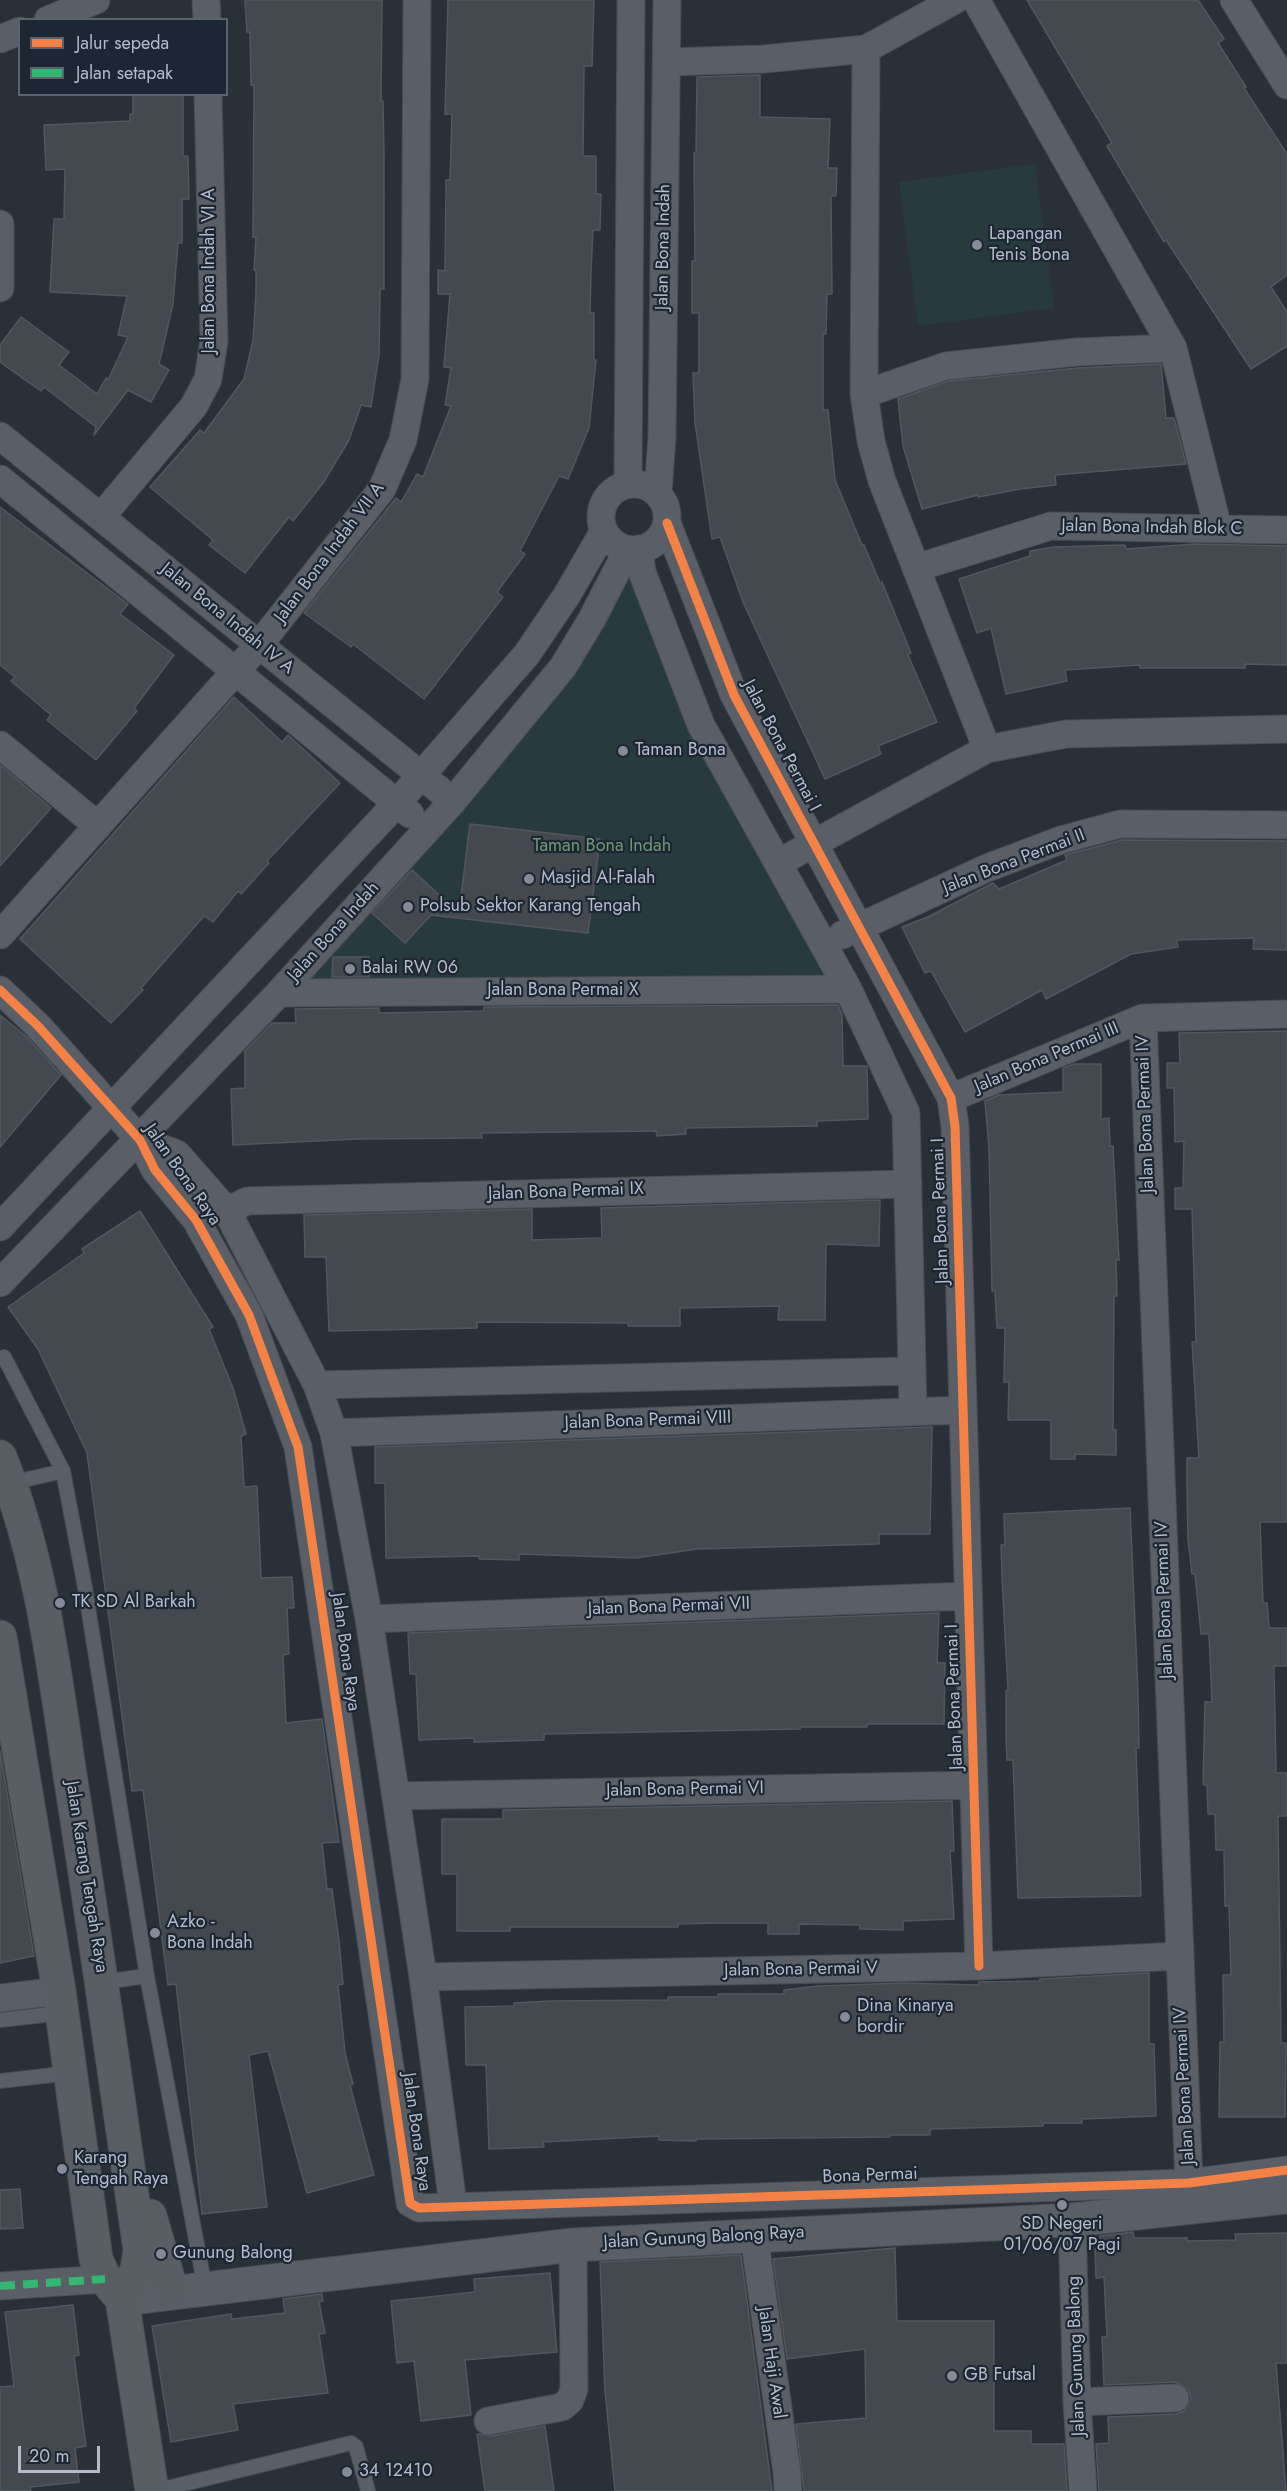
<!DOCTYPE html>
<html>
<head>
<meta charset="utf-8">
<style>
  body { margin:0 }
  #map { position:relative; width:1287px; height:2491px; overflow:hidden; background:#2a3038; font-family:Jost,sans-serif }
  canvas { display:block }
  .legend { position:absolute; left:18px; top:18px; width:210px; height:78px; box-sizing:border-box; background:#1d2633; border:2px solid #59626f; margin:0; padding:8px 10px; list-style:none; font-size:18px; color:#b4bcc9 }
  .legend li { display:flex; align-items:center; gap:12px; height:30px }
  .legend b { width:30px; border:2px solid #59626f }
  .scale { position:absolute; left:18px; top:2446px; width:82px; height:27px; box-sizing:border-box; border:3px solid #b4bcc9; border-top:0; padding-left:8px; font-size:18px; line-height:21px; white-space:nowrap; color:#b4bcc9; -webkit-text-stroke:4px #1d2633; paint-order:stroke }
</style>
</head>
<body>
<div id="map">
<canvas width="1287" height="2491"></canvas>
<ul class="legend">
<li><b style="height:8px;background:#f48246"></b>Jalur sepeda</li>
<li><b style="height:8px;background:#33b770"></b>Jalan setapak</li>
</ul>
<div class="scale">20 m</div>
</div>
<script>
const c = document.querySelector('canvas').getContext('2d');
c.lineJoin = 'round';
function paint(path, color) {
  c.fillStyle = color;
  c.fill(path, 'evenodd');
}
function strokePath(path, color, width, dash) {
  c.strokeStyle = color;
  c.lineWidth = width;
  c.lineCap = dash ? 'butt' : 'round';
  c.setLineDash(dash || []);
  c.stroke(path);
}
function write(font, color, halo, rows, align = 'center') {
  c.font = font + ' Jost,sans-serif';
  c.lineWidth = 4.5;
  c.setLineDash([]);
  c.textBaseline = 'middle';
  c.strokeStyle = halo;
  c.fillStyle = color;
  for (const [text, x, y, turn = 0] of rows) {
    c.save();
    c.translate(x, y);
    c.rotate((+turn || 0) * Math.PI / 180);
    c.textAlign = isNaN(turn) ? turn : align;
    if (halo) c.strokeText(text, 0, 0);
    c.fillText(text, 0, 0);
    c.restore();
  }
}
paint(new Path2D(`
  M1035 164 1054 308 918 326 899 182Z
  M630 564 830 979 302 983Z`), '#273a3e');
const building = new Path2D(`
  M245 0H382L381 101H383L384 153V289H380L379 355 371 407 361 405 349 440 323 483 293 521 289 517 245 573 209 545 213 540 150 487 200 430 204 433 244 379 253 340 256 293V271L254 270 256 237H253L254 85H251L250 32H247Z
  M448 0H594L592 66H584L583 156H596V194H601L600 230H593L591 271 590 313H594V360H596L589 428 568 479 559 476 520 551 525 554 497 592 503 597 424 699 353 644 351 647 304 613 396 498 401 502 417 474 423 477 451 406 445 405 451 368 444 367 450 294H438V270L445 271 446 180H450L452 114H445Z
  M1027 0H1198L1224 39 1218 43 1246 87 1244 88 1287 154V275L1271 287 1287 312V346L1251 369 1166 240 1164 242 1107 146 1112 143Z
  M760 75V117L830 119 828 168H837L836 196H831L832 294H827L826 334H823V410H828L835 480 862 545H864L880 583 882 582 911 653 908 655 937 722 878 746 881 754 825 779 743 602 720 537 712 539 695 423 693 373H699V313H692V261H695L694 153H696L697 77Z
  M133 94H183V156H188L189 199H182V243H178L173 304 159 364 169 370 151 402 128 390 94 435 96 427 44 387 41 391 0 362V345L21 317 69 352 59 365 97 394 106 378 108 380 128 337 118 335 127 296 50 292 54 219H64L65 169 46 170 44 125 130 121V114H133Z
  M1161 364 1166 418H1174L1186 464 1055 475 1056 485 1020 489 978 497V495L922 509 903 446 898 399 949 381 1078 368Z
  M0 507 128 604 120 614 174 655 134 708 137 711 96 760 47 720 51 715 11 681 15 677 0 665Z
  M1195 544 1287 546V665L1245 664V668H1140V665L1065 670 1067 681 1006 694 991 628 977 633 959 579 1030 556V551L1054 547 1125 545 1126 549Z
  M234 697 282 742 288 735 340 783 267 861 269 863 241 894 238 891 213 922 204 916 141 988 143 990 111 1023 20 939Z
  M0 765 51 808 0 866Z
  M470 824 600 839 588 933 431 915 405 943 372 913 412 870 459 913Z
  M1122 840 1287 841V950L1253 949 1254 938 1177 940 1178 947 1131 954 1046 999 1042 990 965 1032 931 971 925 973 902 927 930 916 993 883 999 889 1067 860 1065 855Z
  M333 957H369V977H332Z
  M838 1005 842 1014 843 1066H867L868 1119 817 1121V1126L686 1128V1134L657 1136 656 1131 481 1133 482 1138 358 1139 233 1145 231 1089 245 1088V1051L272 1023H296L295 1009 379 1008V1013L484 1011V1007Z
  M0 1015 27 1037 61 1075 0 1147Z
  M1287 1031V1522H1260L1263 1603H1267L1269 1628H1287V1666H1274L1276 1773H1287V1816H1278L1281 2043H1286L1285 2117H1219L1220 2042H1224L1223 1975H1231L1229 1906H1225L1224 1850H1216L1215 1814H1208L1207 1785H1203L1205 1702H1212L1209 1634H1201L1195 1574H1192L1188 1539 1187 1488V1458H1199L1192 1342H1196L1192 1209H1175V1188H1183L1184 1141 1175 1142 1174 1088H1167V1063H1180L1179 1033Z
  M1074 1064H1101V1119L1109 1118 1110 1146H1113L1119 1260H1116L1117 1296H1114L1113 1430H1116V1455L1075 1454V1459H1051V1420H1008L1009 1382H1004L1005 1328H997L995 1291H992L989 1148 985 1101 999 1095 1063 1092V1068Z
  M880 1200 879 1246 826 1244 825 1320H778L779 1306 680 1308V1326H628V1323L477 1322V1328L329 1331 326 1257H305L304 1215 532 1209V1240L602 1238 601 1208Z
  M140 1211 213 1327 209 1329 233 1388 246 1434 241 1436 244 1487 257 1486 261 1578 292 1577 294 1608H287L289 1654 283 1655 286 1723 322 1719 339 1842 322 1843 327 1889H332L339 1941 343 1984 338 1985 345 2053 353 2084 350 2085 374 2175 307 2193 268 2051 249 2055 267 2207 202 2214 176 1984 168 1985 143 1790 132 1791 87 1453 38 1349 8 1307 84 1253 82 1249Z
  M932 1427 930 1534H879V1544L697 1549 636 1558 519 1554V1560L479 1559V1556L386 1558 385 1483H375V1447Z
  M1130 1508 1138 1693 1139 1748H1136L1141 1896 1018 1898 1013 1760H1007L1006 1739V1691L1008 1690 1002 1577 1001 1545H1005L1004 1514Z
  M939 1613 937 1663H945L944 1724H867V1727H800V1729L544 1734V1740L474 1742V1738L419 1740 416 1674H410L408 1633Z
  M0 1751 34 1956 0 1963Z
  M952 1801 954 1851H950L954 1919 903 1921V1930L860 1929V1925L799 1924V1934H768V1923H714L678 1924V1927H510V1931H457V1874H442V1819H503V1810Z
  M1149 1973V2044H1154L1156 2116 1082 2119V2123H1043V2126L930 2129V2135H890V2137L697 2139 696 2141 659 2140V2136L543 2142 544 2147 489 2149 486 2065H466L465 2007 514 2006V2003L550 2001 668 2000V1997H718V1994H784V1990L818 1986 903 1983 979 1985V1982L1040 1981V1979Z
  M20 2189 23 2228 0 2229V2190Z
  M1133 2232 1134 2238H1187V2241L1236 2240 1235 2234 1287 2233V2363H1276L1286 2491H1099L1096 2444 1109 2443 1108 2417 1176 2414 1184 2411 1191 2398 1188 2389 1175 2382 1104 2385 1102 2337H1107L1104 2277 1096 2278 1095 2249 1101 2248 1100 2236Z
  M895 2248 897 2321H994V2431H1031V2444H1064L1067 2491H804L796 2424 866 2418 865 2349 787 2359 773 2259Z
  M741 2255 772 2491H615L605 2391 600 2262Z
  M550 2273 557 2352 465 2360 471 2415 421 2421 414 2361 397 2363 391 2301 475 2292 474 2279Z
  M322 2294 323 2301 319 2302 325 2333 319 2334 328 2393 233 2404 238 2430 171 2442 152 2326 231 2314 232 2319 285 2313 283 2299Z
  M73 2305 79 2355 74 2356 86 2446 75 2448 79 2482 30 2487 31 2491H0V2387L14 2386 5 2312Z
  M545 2426 554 2491H485L477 2434 491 2436Z`);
paint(building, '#444950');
strokePath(building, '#52575f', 1.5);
const service = new Path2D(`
  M4 1357 63 1471
  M11 1483 63 1471 84 1582 147 1976 103 1982
  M147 1976 205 2288
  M0 2020 62 2013
  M0 2081 70 2073
  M155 2491 351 2443 356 2447 368 2491`);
const minor = new Path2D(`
  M206 0 207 20
  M976 0 1173 348 1218 528
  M1234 0 1287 85
  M48 20 96 0
  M0 39 20 31
  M866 49 864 394 871 441 882 481 987 749
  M667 62 764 59 866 49 955 0
  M0 224V288
  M864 394 946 366 1077 352 1173 348
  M0 436 453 801
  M0 479 410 814
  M628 484 631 0
  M601 517a33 33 0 1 1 66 0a33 33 0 1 1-66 0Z
  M658 493 662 437 667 0
  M101 517 194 406 208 379 214 341 208 94
  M667 523 734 695 951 1098 955 1126 979 1966
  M639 549 642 572 701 725 848 989 906 1113 913 1410
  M916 568 1051 526 1287 530
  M0 745 98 826
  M778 863 987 749 1066 734 1287 729
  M0 935 259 645 382 489 403 440 415 379 417 0
  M842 935 987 868 1061 840 1120 824 1287 825
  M0 990 38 1026 140 1140 155 1170 196 1220 249 1315 298 1447 410 2203 419 2208 1189 2183 1287 2170
  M279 993 848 989
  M1143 1018 1189 2183
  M951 1098 1143 1018 1287 1014
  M140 1140 177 1154 227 1211 317 1385 334 1433 369 1619 423 1977 453 2205
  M227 1211 247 1201 908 1184
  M0 1227 397 803 527 654 567 595 604 531
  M0 1283 279 993 453 801 563 667 592 619 628 549
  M317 1385 912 1371
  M334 1433 963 1410
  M369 1619 968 1596
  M396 1796 974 1785
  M423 1977 979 1966 1179 1956
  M0 1998 59 1991
  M1072 2220 1077 2402 1083 2491
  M754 2235 787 2473 788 2491
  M0 2286 105 2279
  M1077 2402 1175 2398
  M488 2421 562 2407 570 2400 574 2389 573 2245`);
const tertiary = new Path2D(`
  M122 2299 573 2245 1072 2220 1287 2197`);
const secondary = new Path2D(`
  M0 1457C41 1558 54 1668 70 1775 95 1933 117 2092 140 2250L137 2270 122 2299
  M0 1637 59 1991 96 2259 105 2279 122 2299 152 2491
  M150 2216 172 2292`);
strokePath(service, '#484c53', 16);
strokePath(minor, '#484c53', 29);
strokePath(tertiary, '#484c53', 35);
strokePath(secondary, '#484c53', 35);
strokePath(service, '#5a5e66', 14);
strokePath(minor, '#5a5e66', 27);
strokePath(tertiary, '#5a5e66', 33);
strokePath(secondary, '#595d64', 33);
strokePath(new Path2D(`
  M0 2286 105 2279`), '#33b770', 8, [15, 8]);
strokePath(new Path2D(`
  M667 523 734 695 951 1098 955 1126 979 1966
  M0 990 38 1026 140 1140 155 1170 196 1220 249 1315 298 1447 410 2203 419 2208 1189 2183 1287 2170`), '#f48246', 9);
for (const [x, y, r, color] of [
  [977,245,6,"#848b96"],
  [623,751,6,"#848b96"],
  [529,879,6,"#848b96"],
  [408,907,6,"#848b96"],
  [350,969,6,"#848b96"],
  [60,1603,6,"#848b96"],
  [155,1933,6,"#848b96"],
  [845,2017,6,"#848b96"],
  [62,2169,6,"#848b96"],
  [1062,2205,6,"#848b96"],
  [161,2254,6,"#848b96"],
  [952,2376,6,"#848b96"],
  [347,2472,6,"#848b96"]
]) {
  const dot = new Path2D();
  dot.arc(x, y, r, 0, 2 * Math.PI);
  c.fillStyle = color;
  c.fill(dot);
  strokePath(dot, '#1d2633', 2);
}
write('18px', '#b4bcc9', '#1d2633', [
  ["Lapangan",989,235],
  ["Tenis Bona",989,256],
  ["Taman Bona",635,751],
  ["Masjid Al-Falah",541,879],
  ["Polsub Sektor Karang Tengah",420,907],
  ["Balai RW 06",362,969],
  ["TK SD Al Barkah",72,1603],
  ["Azko -",167,1923],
  ["Bona Indah",167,1944],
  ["Dina Kinarya",857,2007],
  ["bordir",857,2028],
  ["Karang",74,2159],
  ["Tengah Raya",74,2180],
  ["SD Negeri",1062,2225,"center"],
  ["01/06/07 Pagi",1062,2246,"center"],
  ["Gunung Balong",173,2254],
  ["GB Futsal",964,2376],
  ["34 12410",359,2472]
], 'left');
write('18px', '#b4bcc9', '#1d2633', [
  ["Jalan Bona Indah",664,247,-89],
  ["Jalan Bona Indah VI A",210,271,-90],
  ["Jalan Bona Indah Blok C",1152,528,1],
  ["Jalan Bona Indah VII A",330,553,-53],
  ["Jalan Bona Indah IV A",227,619,39],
  ["Jalan Bona Permai I",781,746,62],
  ["Jalan Bona Permai II",1014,862,-21],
  ["Jalan Bona Indah",334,932,-48],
  ["Jalan Bona Permai X",563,991],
  ["Jalan Bona Permai III",1047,1058,-23],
  ["Jalan Bona Permai IV",1146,1114,-92],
  ["Jalan Bona Raya",182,1175,55],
  ["Jalan Bona Permai IX",566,1192,-2],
  ["Jalan Bona Permai I",941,1211,-92],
  ["Jalan Bona Permai VIII",648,1421,-2],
  ["Jalan Bona Permai IV",1165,1600,-92],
  ["Jalan Bona Permai VII",669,1607,-2],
  ["Jalan Bona Raya",345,1652,82],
  ["Jalan Bona Permai I",955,1697,-92],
  ["Jalan Bona Permai VI",685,1790,-1],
  ["Jalan Karang Tengah Raya",86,1877,81],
  ["Jalan Bona Permai V",801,1970,-1],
  ["Jalan Bona Permai IV",1185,2086,-93],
  ["Jalan Bona Raya",416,2132,82],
  ["Bona Permai",870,2176,-2],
  ["Jalan Gunung Balong Raya",704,2238,-3],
  ["Jalan Gunung Balong",1077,2356,-92],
  ["Jalan Haji Awal",771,2363,82]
]);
write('18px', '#6b9a76', '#1d2633', [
  ["Taman Bona Indah",602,847]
]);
</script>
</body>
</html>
